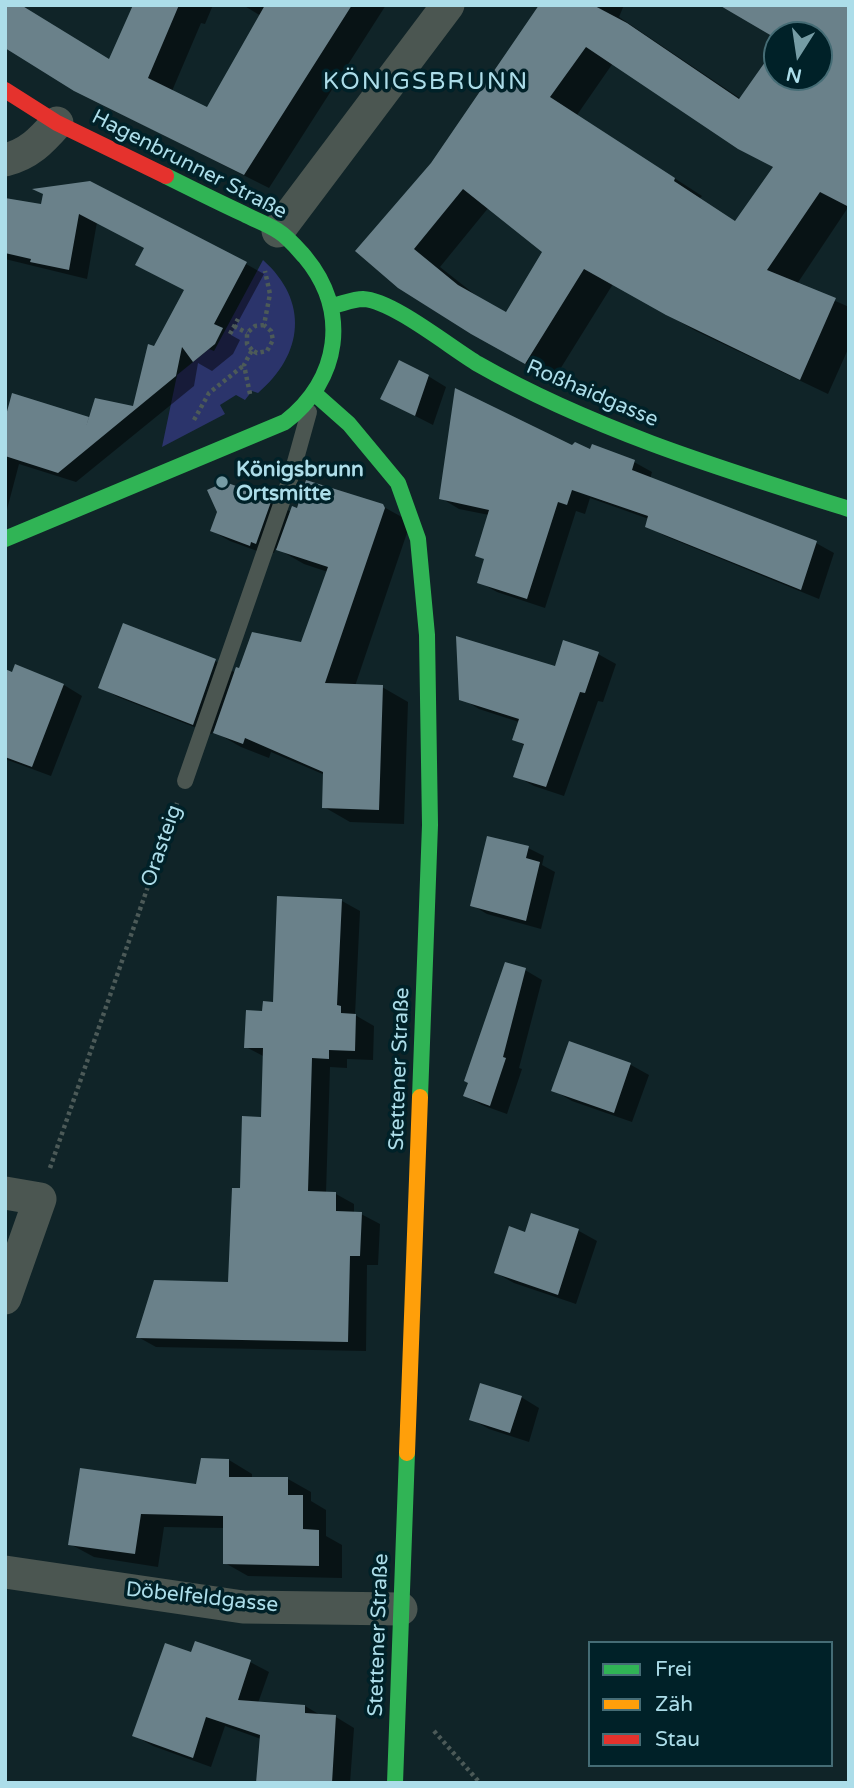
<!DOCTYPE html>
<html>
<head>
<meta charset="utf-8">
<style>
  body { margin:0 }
  #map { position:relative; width:854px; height:1788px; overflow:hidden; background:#102428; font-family:"Varela Round",sans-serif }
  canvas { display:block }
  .frame { position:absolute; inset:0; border:7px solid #acdde9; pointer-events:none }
  .legend { position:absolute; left:588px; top:1641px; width:245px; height:126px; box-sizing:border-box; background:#002128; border:2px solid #456c75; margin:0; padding:9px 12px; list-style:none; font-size:21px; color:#acdde9 }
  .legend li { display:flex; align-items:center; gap:14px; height:35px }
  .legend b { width:35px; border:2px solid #456c75 }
  .north { position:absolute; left:763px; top:21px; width:70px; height:70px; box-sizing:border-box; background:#002128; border:2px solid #456c75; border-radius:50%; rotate:192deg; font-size:19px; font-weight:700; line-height:28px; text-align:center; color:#acdde9 }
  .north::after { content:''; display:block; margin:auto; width:24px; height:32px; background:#759ca5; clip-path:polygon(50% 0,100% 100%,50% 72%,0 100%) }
</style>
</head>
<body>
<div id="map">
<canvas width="854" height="1788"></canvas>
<div class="frame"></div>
<ul class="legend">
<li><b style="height:9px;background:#30b455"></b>Frei</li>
<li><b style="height:9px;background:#ff9f0a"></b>Zäh</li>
<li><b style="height:9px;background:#e5322d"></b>Stau</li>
</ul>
<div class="north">N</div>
</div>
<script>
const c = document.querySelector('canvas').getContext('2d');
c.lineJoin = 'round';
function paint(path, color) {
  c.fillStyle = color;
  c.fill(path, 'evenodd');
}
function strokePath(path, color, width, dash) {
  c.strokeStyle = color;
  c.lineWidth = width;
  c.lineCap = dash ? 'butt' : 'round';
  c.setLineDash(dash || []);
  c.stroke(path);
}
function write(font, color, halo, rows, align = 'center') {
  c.font = font + ' "Varela Round",sans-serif';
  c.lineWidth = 7;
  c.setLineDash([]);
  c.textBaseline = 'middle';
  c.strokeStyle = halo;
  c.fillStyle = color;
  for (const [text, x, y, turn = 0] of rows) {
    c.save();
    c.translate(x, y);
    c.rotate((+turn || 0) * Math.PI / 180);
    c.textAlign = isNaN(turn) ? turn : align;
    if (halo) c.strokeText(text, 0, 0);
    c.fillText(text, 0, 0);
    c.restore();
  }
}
paint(new Path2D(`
  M263 260C309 301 304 354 258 393L252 391 245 400 236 395 220 405 225 414 162 447 177 375 209 349 214 351Z`), '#2b346b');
paint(new Path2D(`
  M135 5H213L205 24 201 23 172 91 207 109 261 16 243 5H386L269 188 106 106 110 61Z
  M541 5H624L619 17 741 99 777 48V77H819V35H777V37L721 5H849V206L797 284 849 307V347L828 394 696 331 613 284 554 379 472 333 399 286 433 165ZM613 63 774 168 736 222 700 198 702 196 577 115ZM489 207 544 251 507 314 483 301 440 267Z
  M45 194 246 264 264 274 231 335 240 340 233 354 212 371 198 363 194 386 76 482 19 464 5 517V426L90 419 134 408 155 348 186 290 146 248 97 222 87 279 5 259V200L42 206Z
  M428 376 446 387 433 425 382 399Z
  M593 446 634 462 652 472 650 479 816 543 834 553 819 599 665 536 647 526 649 519 590 498 585 514 576 511 545 608 497 592 479 582 486 560 477 555 489 515 459 509 441 498 573 448 591 451Z
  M271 500 291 512 382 506 409 521 410 524 355 686 382 687 408 702 404 824 350 822 324 807 325 775 271 752 269 758 241 747 213 731 212 734 118 697 100 687 124 625 215 661 236 673 302 644 328 572 304 564 276 548 274 553 269 551 268 555 230 541 212 531Z
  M598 654 616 664 603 702 598 701 564 796 534 786 516 776 525 746 514 739 519 722 479 709 461 698Z
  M5 671 64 685 82 696 51 776 5 759Z
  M528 848 544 856 542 865 555 872 541 929 487 914 472 905Z
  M342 901 360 911 355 1015 374 1026 373 1060 347 1059V1068L330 1067 326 1193 336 1194 354 1204V1214H361L380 1224 378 1265H367L366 1351 156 1347 138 1337 230 1284 242 1190 263 1118 265 1057 246 1047 264 1013 274 1004Z
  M525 970 542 980 519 1068 522 1069 507 1114 482 1105 465 1096Z
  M570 1044 631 1065 649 1075 632 1122 572 1101 553 1090Z
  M532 1216 579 1231 597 1241 576 1304 514 1283 496 1273 526 1234Z
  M521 1397 539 1408 529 1442 489 1429 471 1419Z
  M229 1460 252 1474V1479H288L311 1492V1501L326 1510V1536L342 1545V1578L248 1576 225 1563V1528L164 1527 158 1567 94 1557 70 1544 197 1486Z
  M196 1643 250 1662 269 1672 258 1703 305 1706 322 1716 336 1717 354 1728 350 1783H258L261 1739 225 1726 211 1767 153 1746 135 1736 192 1655Z`), '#0007');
paint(new Path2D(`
  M5 5H21L109 59 133 5H179L148 78 207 107 265 5H352L244 175 74 91 5 48Z
  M539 5H593L627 23 739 99 777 45V77H819V35H777V39L719 5H849V207L820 192 767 270 836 298 800 380 666 315 584 269 525 364 471 334 398 288 355 251 431 163ZM586 47 738 149 773 167 735 221 674 181 675 178 550 97ZM463 189 542 252 506 312 458 285 414 249Z
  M90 181 247 262 214 324 223 328 215 344 193 362 182 347 176 376 58 473 5 456V419L12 393 89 417 86 427 95 398 133 406 148 344 154 346 184 290 135 265 144 248 79 214 69 270 30 262 31 259 5 253V198L41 204 43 194 32 189Z
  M399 360 429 375 415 416 380 399Z
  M455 388 572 445 575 442 590 449 592 444 635 460 632 470 817 541 801 590 645 527 648 516 572 490 567 505 558 502 527 599 477 583 484 559 475 556 489 510 439 499Z
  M306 480 383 504 385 508 325 683 383 685 379 810 322 808 323 772 245 738 243 744 213 733 236 667 239 668 252 632 301 642 328 567 276 550 292 506 297 508Z
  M225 482 272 499 256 544 251 542 250 546 210 531 217 512 207 490Z
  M123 623 216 659 193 725 98 688Z
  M456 636 555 666 563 640 599 652 585 693 580 692 546 787 513 777 524 744 512 740 519 719 459 700Z
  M15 664 64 684 32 767 5 757V669L12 672Z
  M487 836 529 846 526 858 540 862 526 921 470 906Z
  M277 896 342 899 337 1005 341 1006V1013L356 1014 355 1051 329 1050V1059L312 1058 308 1191 336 1192V1211L362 1212 360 1256H350L348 1342 136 1338 154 1280 228 1282 232 1188H240L242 1116 261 1117 263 1048H244L246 1010 262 1011 263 1001 273 1002Z
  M505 962 526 968 503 1057 506 1058 490 1106 463 1096 468 1083 464 1081Z
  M569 1041 631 1063 614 1113 551 1091Z
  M531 1213 579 1229 558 1295 494 1273 509 1226 525 1232Z
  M480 1383 522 1396 510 1433 469 1420Z
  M201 1458 229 1459V1477H288V1495H303V1529L319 1530V1566L223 1564V1516L141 1514 135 1554 68 1545 80 1468 196 1484Z
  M195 1641 251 1660 238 1700 305 1705V1713L336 1715 332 1783H256L260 1735 206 1717 193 1758 132 1736 165 1643 191 1652Z`), '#6a818a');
strokePath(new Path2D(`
  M234 326 247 333
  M230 334 238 319
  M252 350 247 344V333L255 326 264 325
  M250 394 244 365 252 350 257 353 267 351 273 340 271 331 264 325 270 294 265 271
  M194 420 209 393 243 366
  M50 1168 177 803
  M434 1731 480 1783`), '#4c5a58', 4.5, [3.5, 3.5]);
strokePath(new Path2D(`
  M185 781 292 473 309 412`), '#4b5651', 16);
strokePath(new Path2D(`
  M5 160C29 154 41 141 57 123
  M278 231 448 5
  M5 1193 40 1199 5 1298
  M5 1572 243 1607 401 1609`), '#4b5651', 33);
strokePath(new Path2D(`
  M332 306C342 304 353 299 363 299 392 300 451 348 478 364 594 430 722 469 849 509
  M314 393 349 424 398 483 418 539 427 635 430 825 420 1097
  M5 539 285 422C340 380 350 311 305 257 297 248 288 237 278 231 267 224 255 220 244 214 218 202 192 189 166 176
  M395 1783 407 1453`), '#30b455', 16);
strokePath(new Path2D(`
  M407 1453 420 1097`), '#ff9f0a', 16);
strokePath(new Path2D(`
  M5 90 57 123 166 176`), '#e5322d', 16);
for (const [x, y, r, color] of [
  [222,482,7,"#759ca5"]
]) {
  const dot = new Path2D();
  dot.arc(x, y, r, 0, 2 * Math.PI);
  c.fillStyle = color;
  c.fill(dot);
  strokePath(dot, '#002128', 2.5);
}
write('21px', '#acdde9', '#002128', [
  ["Hagenbrunner Straße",189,165,27],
  ["Roßhaidgasse",592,394,23],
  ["Orasteig",162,846,-71],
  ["Stettener Straße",400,1069,-88],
  ["Döbelfeldgasse",202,1598,6],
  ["Stettener Straße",379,1635,-88]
]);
write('bold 21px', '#acdde9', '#002128', [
  ["Königsbrunn",236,470],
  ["Ortsmitte",236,494]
], 'left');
c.letterSpacing = '2px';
write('24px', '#acdde9', '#002128', [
  ["KÖNIGSBRUNN",426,83]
]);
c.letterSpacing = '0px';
</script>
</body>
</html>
